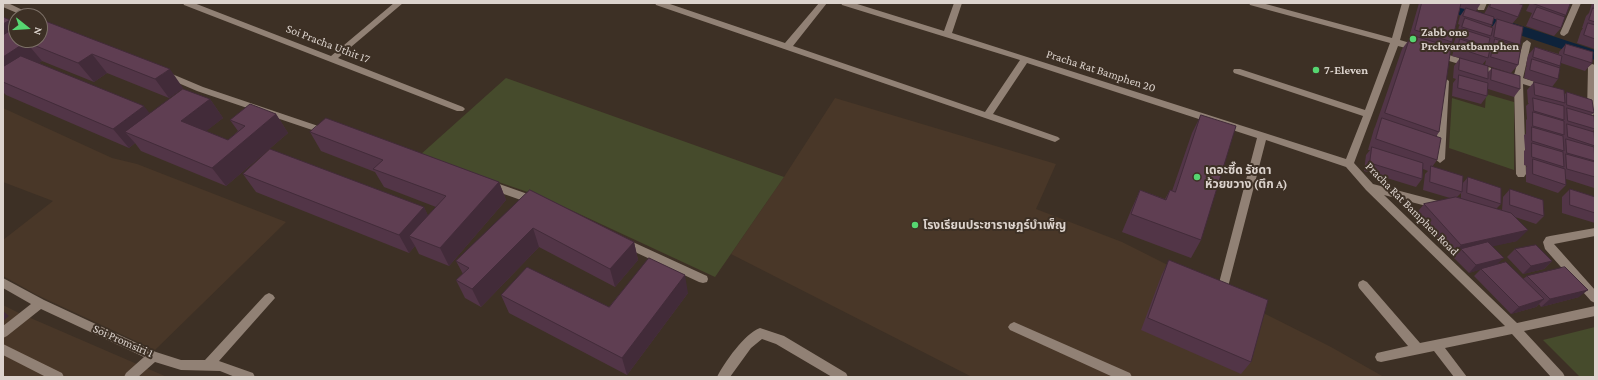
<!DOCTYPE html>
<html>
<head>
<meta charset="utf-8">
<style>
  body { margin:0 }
  #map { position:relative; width:1598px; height:380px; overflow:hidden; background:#3d3025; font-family:"Crimson Pro",serif }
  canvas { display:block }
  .frame { position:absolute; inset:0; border:4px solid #dcd3cd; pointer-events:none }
  .north { position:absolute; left:8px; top:8px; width:40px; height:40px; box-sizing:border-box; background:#3d3025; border:1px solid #7d7168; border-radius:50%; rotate:107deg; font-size:11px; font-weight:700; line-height:16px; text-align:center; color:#dcd3cd }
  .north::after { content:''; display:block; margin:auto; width:14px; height:18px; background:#56d671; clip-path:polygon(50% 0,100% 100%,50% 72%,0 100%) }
</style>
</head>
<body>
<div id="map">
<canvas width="1598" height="380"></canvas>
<div class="frame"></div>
<div class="north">N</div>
</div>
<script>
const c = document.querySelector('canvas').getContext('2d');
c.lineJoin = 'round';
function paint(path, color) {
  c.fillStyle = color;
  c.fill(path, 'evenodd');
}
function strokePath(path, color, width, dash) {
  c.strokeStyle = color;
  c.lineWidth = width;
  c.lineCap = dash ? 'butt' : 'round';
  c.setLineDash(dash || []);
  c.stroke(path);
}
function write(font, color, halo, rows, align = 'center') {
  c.font = font + ' "Crimson Pro","Noto Sans Thai",serif';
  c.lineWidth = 4;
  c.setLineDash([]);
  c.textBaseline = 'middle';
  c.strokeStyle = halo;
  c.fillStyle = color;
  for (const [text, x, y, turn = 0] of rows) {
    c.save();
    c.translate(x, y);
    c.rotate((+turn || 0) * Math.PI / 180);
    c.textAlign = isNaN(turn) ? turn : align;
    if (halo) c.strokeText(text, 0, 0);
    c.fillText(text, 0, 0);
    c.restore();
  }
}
paint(new Path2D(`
  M835 98 1056 164 1036 209 1122 242 1331 347 1384 377H972L731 254 784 177Z
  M3 108 112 158 137 164 286 222 155 350 37 295 3 276V240L53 201 3 182Z
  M3 305 19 313 167 377H3Z`), '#493728');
paint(new Path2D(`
  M506 78 784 177 715 277 545 198 420 155Z
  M1486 94 1514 102V170L1449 148 1452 98 1485 108Z
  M1595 327V377H1580L1543 340Z`), '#464b2c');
paint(new Path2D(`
  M1430 3H1452L1595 50V60L1432 6Z`), '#0e233b');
paint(new Path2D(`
  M3 3H8L35 16H24L3 7Z
  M183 3H194L331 56 394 3H403L338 58 463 107 465 109 463 111H457L184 5Z
  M655 3H667L785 43 819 3H827L793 46 985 112 1020 60 842 5 841 3H854L944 31 954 3H962L952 33 1346 159 1363 116 1234 73 1233 71 1234 69H1240L1365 110 1390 43 1250 5 1249 3H1262L1392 38 1402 3H1410L1400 40 1420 46 1421 48 1417 51 1398 46 1354 163 1373 184 1446 203 1447 206 1446 209 1442 210 1384 195 1517 323 1595 306V316L1524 331 1563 373 1565 377H1551L1512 334 1445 348 1467 377H1454L1434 351 1381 362 1377 361 1375 357 1377 353 1408 346 1359 288 1358 285 1359 282 1363 280 1367 282 1420 343 1505 326 1366 190 1346 167 1266 140 1229 283 1228 286 1224 288 1220 286 1219 283 1257 138 1027 63 993 114 1058 137 1060 139 1055 142 656 5Z
  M1479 3H1487L1484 10H1478L1477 8Z
  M1573 3H1581L1568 33 1564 36 1561 35 1560 33Z
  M1527 40 1531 43 1523 78 1548 86 1549 88 1545 91 1523 84 1526 174 1524 177H1518L1516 174 1514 81 1433 56 1432 54 1436 51 1514 75 1523 43Z
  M1592 64 1595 65V114L1592 115 1587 112 1588 67Z
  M165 71 203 87 330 130 332 132 327 135 324 134 197 91 162 76 161 74 162 72Z
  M1445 78 1449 81 1445 159 1440 163 1435 159 1441 81Z
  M488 180 539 198 540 201 539 204 535 205 484 187 483 184 484 181Z
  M1595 228V236L1554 244 1595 290V303L1591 301 1545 249 1543 242 1546 237 1550 236Z
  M624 238 707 276 708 279 707 282 703 283 699 282 620 245 619 242 620 239Z
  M3 278 44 300 156 352 181 360H205L265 295 269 293 273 295 275 298 219 361 253 373 255 377H235L220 371 181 370 155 362 138 377H124L126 373 144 357 41 309 7 336 3 338V326L31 304 3 288Z
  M1014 322 1130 373 1132 377H1113L1010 330 1008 327 1010 324Z
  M760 328 784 336 846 373 848 377H832L776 344 762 339 751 348 730 377H717C724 363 745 333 760 328Z
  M3 344 62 373 64 377H46L3 355Z`), '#918175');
paint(new Path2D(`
  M1419 3H1481L1476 11 1484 14 1490 3H1522L1521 5 1518 17 1512 24 1520 45 1519 46 1518 65 1511 73 1520 89 1514 97 1488 89 1487 96 1481 104 1452 96 1453 83 1456 79 1453 78 1454 66 1460 58 1452 56 1455 46 1453 45 1456 37 1457 35 1459 26 1460 25 1458 24 1460 16 1465 9 1460 8 1452 42 1449 47 1439 132 1436 137 1437 160 1432 167 1462 184 1468 177 1501 204 1496 209 1502 210 1503 197 1510 189 1544 216 1536 224 1515 217 1517 241 1492 246 1497 264 1523 279 1527 276 1579 297 1541 307 1539 304 1536 307 1511 314 1474 276 1481 269 1469 273 1453 257 1456 254 1451 255 1415 215 1424 204 1450 198 1423 190 1425 174 1428 171 1423 169 1422 179 1416 187 1364 171 1366 155 1370 150H1368L1374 129 1375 127 1402 49 1408 41ZM1493 18 1497 20 1492 27H1490L1492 25ZM1486 60 1485 65 1511 73 1492 68 1488 72 1482 65ZM1461 193V198L1457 197Z
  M1530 3H1568L1566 15 1564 16 1561 28 1554 36 1526 26 1532 13 1526 11Z
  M1592 3H1595V49L1577 43 1581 31 1583 28H1582L1586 16 1589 13Z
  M3 17 16 27 40 19 183 88 169 98 107 73 94 82 42 61 39 63 150 113 210 99 223 118 206 131 228 140 238 131 230 120 276 114 288 133 226 186 141 151 135 143 129 148 6 95 3 92Z
  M1566 44 1592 63 1585 71 1561 63 1560 66 1559 68 1558 79 1552 87 1564 95 1567 92 1594 113 1591 115 1595 129 1593 131 1595 142V146L1594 147 1595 161 1594 162H1595V187L1594 188 1566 179V185L1558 193 1526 182V167L1527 166 1524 165V151L1526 149H1525L1524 135 1526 134V120L1527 119 1526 106 1529 103H1528L1527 90 1534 82H1535L1524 78 1526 67 1527 66 1526 65 1528 55 1535 47 1559 54V52Z
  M1201 115V240L1191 258 1122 232 1132 208 1140 190 1165 199 1170 190 1172 191 1192 133Z
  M310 132 499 182 506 200 449 266 419 254 415 246 409 253 256 192 243 174 424 207 428 216 436 207 384 187 375 172 321 151Z
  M1570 189 1595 197V223L1562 213V197Z
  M530 190 634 242 638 260 615 287 539 247 481 307 465 298 456 280 463 274 456 261Z
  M1515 249 1552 261 1544 269 1523 274 1507 257Z
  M1169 260 1251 362 1241 374 1141 330 1162 274Z
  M688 293 627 375 509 313 501 295 609 307Z`), '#523547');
paint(new Path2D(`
  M10 20 16 27 3 52V24Z
  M26 42 42 61 7 84 3 82V57Z
  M92 54 107 73 94 82 78 63Z
  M170 69 183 88 169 98 155 79Z
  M210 99 223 118 195 140 181 121Z
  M144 106 159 125 125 132 135 143 129 148 113 129Z
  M276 114 288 133 226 186 212 168Z
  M499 182 506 200 449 266 440 248Z
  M424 207 433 226 409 236 415 246 409 253 399 235Z
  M533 228 539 247 481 307 472 289Z
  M1528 230 1517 241 1464 253 1461 249 1456 254 1451 255 1461 245Z
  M634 242 638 260 615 287 610 269Z
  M1504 258 1496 265 1469 273 1476 265Z
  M1552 261 1544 269 1523 274 1531 266Z
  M685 275 688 293 627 375 622 358Z
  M1588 290 1579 297 1541 307 1550 299Z
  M1544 299 1536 307 1511 314 1519 307Z
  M3 311 9 316 3 321Z`), '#422b39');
const building = new Path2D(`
  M1422 3H1461L1452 42 1415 30Z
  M1491 3H1517L1523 5 1518 17 1490 7Z
  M1532 3H1568L1570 4 1566 15Z
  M1537 7 1565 17 1561 28 1532 18Z
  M1466 8 1494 17 1492 25 1463 16Z
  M1593 8 1595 9V22L1589 20Z
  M3 17 10 20 3 24Z
  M1465 18 1493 28 1491 36 1462 27Z
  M40 19 170 69 155 79 92 54 78 63 26 42 3 57V35L16 27V40H40Z
  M1497 19 1523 27 1520 45 1494 37Z
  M1588 23 1595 25V39L1584 35Z
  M1462 29 1490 38 1488 47 1459 37Z
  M1411 35 1451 47 1439 132 1385 113Z
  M1460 39 1490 49 1488 58 1458 48Z
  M1495 39 1521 47 1518 65 1491 57Z
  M1566 44 1593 52 1592 63 1564 54Z
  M1535 47 1562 56 1560 66 1533 57Z
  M21 56 144 106 113 129 3 82V67Z
  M1460 58 1488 66V79L1459 70Z
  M1532 59 1560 68 1558 79 1530 70Z
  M1492 68 1520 76V89L1491 80Z
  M1459 75 1488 83 1487 96 1458 88Z
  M1534 82 1564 90 1565 103 1535 95Z
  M183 89 210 99 181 121 228 140 245 126 230 120 250 104 276 114 212 168 125 132Z
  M1567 92 1592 100 1594 113 1567 105Z
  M1533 98 1564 106V120L1534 111Z
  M1567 108 1594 116 1595 129 1568 121Z
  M1533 112 1564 121V135L1533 126Z
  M1201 115 1236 126 1201 240 1131 214 1140 190 1166 200 1170 190 1175 192Z
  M326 118 499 182 440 248 409 236 446 196 373 169 383 160 310 132Z
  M1382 118 1441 138 1437 160 1376 139Z
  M1567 124 1594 132 1595 146 1568 137Z
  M1532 127 1563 136 1564 151 1532 141Z
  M1566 139 1594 147 1595 161 1567 153Z
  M1532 143 1563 152 1564 167 1532 157Z
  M1372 147 1423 163 1422 179 1370 163Z
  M270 149 424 207 399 235 243 174Z
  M1566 154 1595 162V177L1567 169Z
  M1533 159 1565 169 1566 185 1533 174Z
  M1431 166 1463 176 1462 192 1430 182Z
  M1468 177 1501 188V204L1467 193Z
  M1510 189 1543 200 1544 216 1510 205Z
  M1570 189 1595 197V213L1570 205Z
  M530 190 634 242 610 269 533 228 472 289 456 280 469 268 456 261Z
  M1456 197 1511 213 1528 230 1461 245 1424 204Z
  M1488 242 1504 258 1476 265 1461 249Z
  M1536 245 1552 261 1531 266 1515 249Z
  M649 258 685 275 622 358 501 295 527 267 609 307Z
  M1169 260 1268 300 1251 362 1148 318Z
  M1506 262 1544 299 1519 307 1481 269Z
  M1565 267 1588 290 1550 299 1527 276Z`);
paint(building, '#5f3e52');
strokePath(building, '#422b39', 1);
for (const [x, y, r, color] of [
  [1413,39,4,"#56d671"],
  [1316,70,4,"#56d671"],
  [1197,177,4,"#56d671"],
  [915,225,4,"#56d671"]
]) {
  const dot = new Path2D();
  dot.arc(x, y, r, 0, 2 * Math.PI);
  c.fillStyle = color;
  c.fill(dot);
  strokePath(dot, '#3d3025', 1.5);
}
write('bold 12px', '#dcd3cd', '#3d3025', [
  ["Zabb one",1421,32],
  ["Prchyaratbamphen",1421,46],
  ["7-Eleven",1324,70],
  ["เดอะซี๊ด รัชดา",1205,170],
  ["ห้วยขวาง (ตึก A)",1205,184],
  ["โรงเรียนประชาราษฎร์บำเพ็ญ",923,225]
], 'left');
write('12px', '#dcd3cd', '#3d3025', [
  ["Soi Pracha Uthit 17",328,44,21],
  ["Pracha Rat Bamphen 20",1101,71,18],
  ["Pracha Rat Bamphen Road",1412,209,45],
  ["Soi Promsiri 1",123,341,24]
]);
</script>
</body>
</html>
